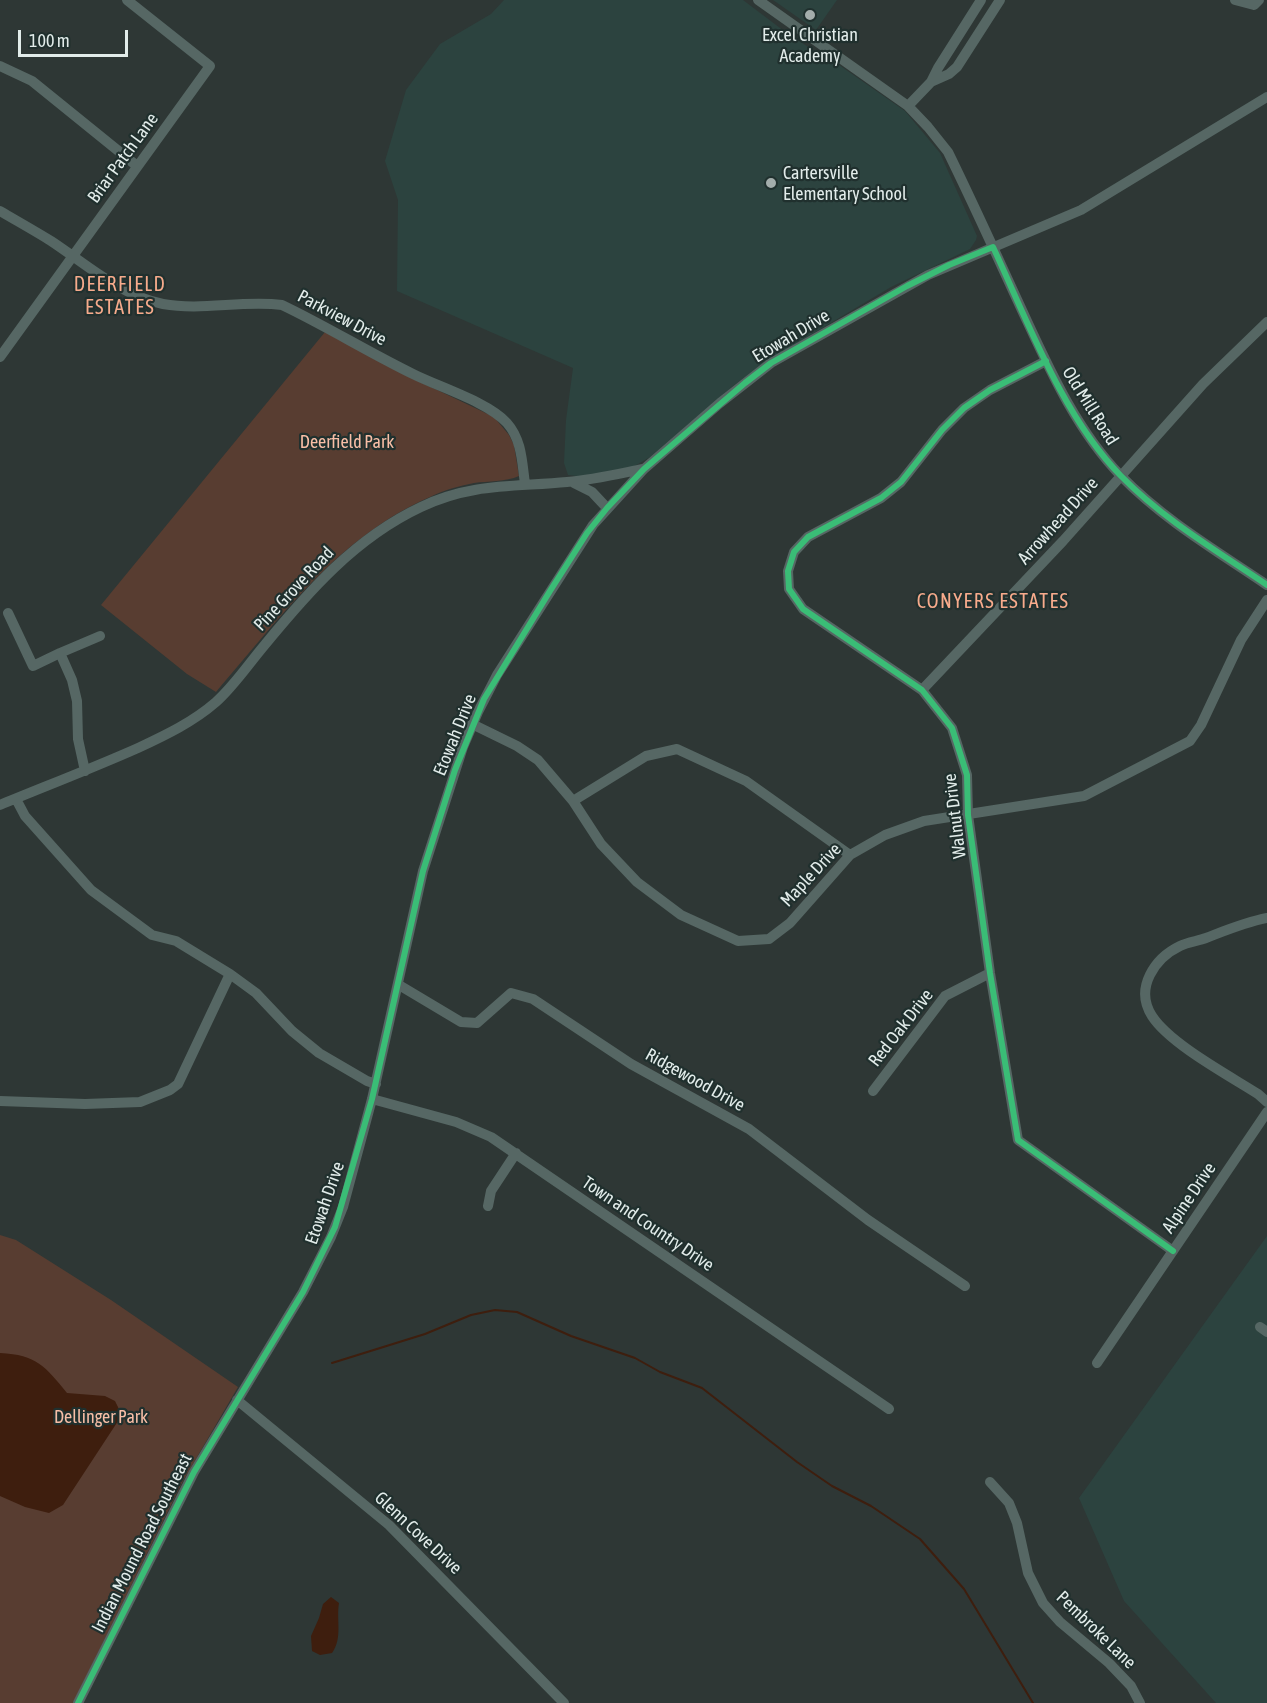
<!DOCTYPE html>
<html>
<head>
<meta charset="utf-8">
<style>
  body { margin:0 }
  #map { position:relative; width:1267px; height:1703px; overflow:hidden; background:#2e3735; font-family:"Asap Condensed",sans-serif }
  canvas { display:block }
  .scale { position:absolute; left:18px; top:30px; width:110px; height:27px; box-sizing:border-box; border:3px solid #e2ecea; border-top:0; padding-left:8px; font-size:18px; line-height:21px; white-space:nowrap; color:#e2ecea; -webkit-text-stroke:4px #20302e; paint-order:stroke }
</style>
</head>
<body>
<div id="map">
<canvas width="1267" height="1703"></canvas>
<div class="scale">100 m</div>
</div>
<script>
const c = document.querySelector('canvas').getContext('2d');
c.lineJoin = 'round';
function paint(path, color) {
  c.fillStyle = color;
  c.fill(path, 'evenodd');
}
function strokePath(path, color, width, dash) {
  c.strokeStyle = color;
  c.lineWidth = width;
  c.lineCap = dash ? 'butt' : 'round';
  c.setLineDash(dash || []);
  c.stroke(path);
}
function write(font, color, halo, rows, align = 'center') {
  c.font = font + ' "Asap Condensed",sans-serif';
  c.lineWidth = 4.5;
  c.setLineDash([]);
  c.textBaseline = 'middle';
  c.strokeStyle = halo;
  c.fillStyle = color;
  for (const [text, x, y, turn = 0] of rows) {
    c.save();
    c.translate(x, y);
    c.rotate((+turn || 0) * Math.PI / 180);
    c.textAlign = isNaN(turn) ? turn : align;
    if (halo) c.strokeText(text, 0, 0);
    c.fillText(text, 0, 0);
    c.restore();
  }
}
paint(new Path2D(`
  M504 0H743L788 34 824 57 832 60 905 111 940 153 977 236 976 240 970 249 891 287 767 361 733 386 650 457 633 467 585 477 568 475 564 463 566 420 573 368 397 291 398 200 385 161 406 90 440 44 491 14Z
  M773 0H837L816 30Z
  M1267 1236V1703H1216L1124 1601 1079 1498Z`), '#2c433f');
paint(new Path2D(`
  M325 332 412 378 494 417 509 435 514 445 519 476C506 482 488 481 474 483 459 486 444 490 430 497 338 537 280 618 216 692L187 674 101 605Z
  M0 1235 16 1240 111 1300 238 1387 183 1481 73 1703H0Z`), '#583d31');
paint(new Path2D(`
  M0 1353C37 1355 45 1366 67 1393L105 1396 115 1401 122 1415 63 1505 49 1513 25 1507 0 1496Z
  M331 1597 339 1603C336 1620 343 1638 332 1653L320 1655 312 1651 311 1636 319 1618 323 1604Z`), '#3e1e0e');
strokePath(new Path2D(`
  M332 1363 425 1334 471 1315 495 1310 517 1312 571 1336 635 1358 660 1372 702 1388 797 1462 832 1486 871 1506 920 1539 964 1589 1033 1703`), '#3e1e0e', 2);
strokePath(new Path2D(`
  M758 0 908 106 928 127 948 152C975 207 1001 265 1027 321 1052 375 1079 433 1121 476 1164 520 1217 551 1267 585
  M1235 0 1254 5 1259 0
  M0 66 32 81 137 166
  M931 82 949 74 957 67 1000 0
  M908 106 931 82 938 68 981 0
  M0 211C17 221 35 231 51 241 86 264 121 296 163 304 202 311 242 300 282 305 326 326 368 352 413 374 439 387 488 402 507 423 522 440 522 462 525 484
  M0 357 210 66 127 0
  M1046 361 990 390 964 408 942 430 901 482 881 498 808 537 794 552 788 571 789 589 803 609 922 690 952 728 967 775 968 815 990 973 1018 1140 1173 1251
  M574 483 592 492 607 508
  M8 613 33 666 60 653
  M922 690 1063 541 1203 384 1267 322
  M472 724 517 746 538 760 573 801 601 844 637 882 681 915 738 941 769 939 790 923 850 855 885 835 924 821 1084 796 1190 741 1201 725 1241 640 1267 600
  M85 771 78 739 77 701 72 680 60 653 100 636
  M16 799 25 816 91 890 152 935 176 941 230 974 256 993 292 1031 319 1053 367 1081 376 1084
  M573 801 646 756 677 749 746 781 850 855
  M0 805C46 786 93 768 138 748 166 735 193 722 216 702 233 687 248 665 263 647 308 592 355 538 421 507 470 483 515 487 567 482 593 480 618 474 643 469
  M1267 918C1246 922 1227 930 1206 938 1198 941 1188 942 1180 946 1155 958 1134 988 1152 1016 1170 1044 1230 1076 1258 1094L1267 1102
  M399 985 461 1022 477 1023 511 993 533 999 631 1064 749 1129 868 1220 965 1286
  M873 1091 945 996 990 973
  M372 1099 456 1122 491 1137 889 1409
  M0 1101 85 1104 140 1102 170 1090 178 1084 230 974
  M488 1206 491 1191 516 1153
  M1260 1327 1267 1332
  M1097 1363 1267 1112
  M237 1400 389 1525 564 1703
  M990 1482 1009 1503 1017 1523 1028 1573 1043 1603 1060 1622 1109 1663 1131 1686 1140 1703
  M78 1703 194 1472 303 1292 331 1237 343 1207 372 1099 423 871 463 747 478 712 497 675 593 525 644 469 720 403 771 363 928 275 1081 210 1267 97`), '#566764', 10);
strokePath(new Path2D(`
  M1046 361 990 390 964 408 942 430 901 482 881 498 808 537 794 552 788 571 789 589 803 609 922 690 952 728 967 775 968 815 990 973 1018 1140 1173 1251
  M78 1703 194 1472 303 1292 335 1227 372 1099 423 871 455 770 484 699 550 591 587 533 607 508 644 469 745 383 771 363 907 286 949 265 993 247C1028 322 1063 417 1121 476 1164 520 1217 551 1267 585`), '#3abd76', 6);
for (const [x, y, r, color] of [
  [810,15,6,"#a3adab"],
  [771,183,6,"#a3adab"]
]) {
  const dot = new Path2D();
  dot.arc(x, y, r, 0, 2 * Math.PI);
  c.fillStyle = color;
  c.fill(dot);
  strokePath(dot, '#20302e', 2);
}
write('18px', '#e2ecea', '#20302e', [
  ["Excel Christian",810,35],
  ["Academy",810,56],
  ["Cartersville",783,173,"left"],
  ["Elementary School",783,194,"left"]
]);
write('18px', '#e2ecea', '#20302e', [
  ["Briar Patch Lane",123,158,-54],
  ["Parkview Drive",342,318,28],
  ["Etowah Drive",791,336,-31],
  ["Old Mill Road",1090,406,58],
  ["Arrowhead Drive",1058,521,-48],
  ["Pine Grove Road",294,589,-47],
  ["Etowah Drive",455,735,-68],
  ["Walnut Drive",955,816,-97],
  ["Maple Drive",811,875,-47],
  ["Red Oak Drive",901,1028,-52],
  ["Ridgewood Drive",695,1080,29],
  ["Alpine Drive",1189,1198,-56],
  ["Etowah Drive",325,1203,-71],
  ["Town and Country Drive",648,1224,34],
  ["Glenn Cove Drive",418,1533,43],
  ["Indian Mound Road Southeast",142,1543,-63],
  ["Pembroke Lane",1096,1630,44]
]);
write('18px', '#f8bea6', '#20302e', [
  ["Deerfield Park",347,442],
  ["Dellinger Park",101,1417]
]);
c.letterSpacing = '1.5px';
write('20px', '#f7ab8c', '#20302e', [
  ["DEERFIELD",120,285],
  ["ESTATES",120,308],
  ["CONYERS ESTATES",993,602]
]);
c.letterSpacing = '0px';
</script>
</body>
</html>
